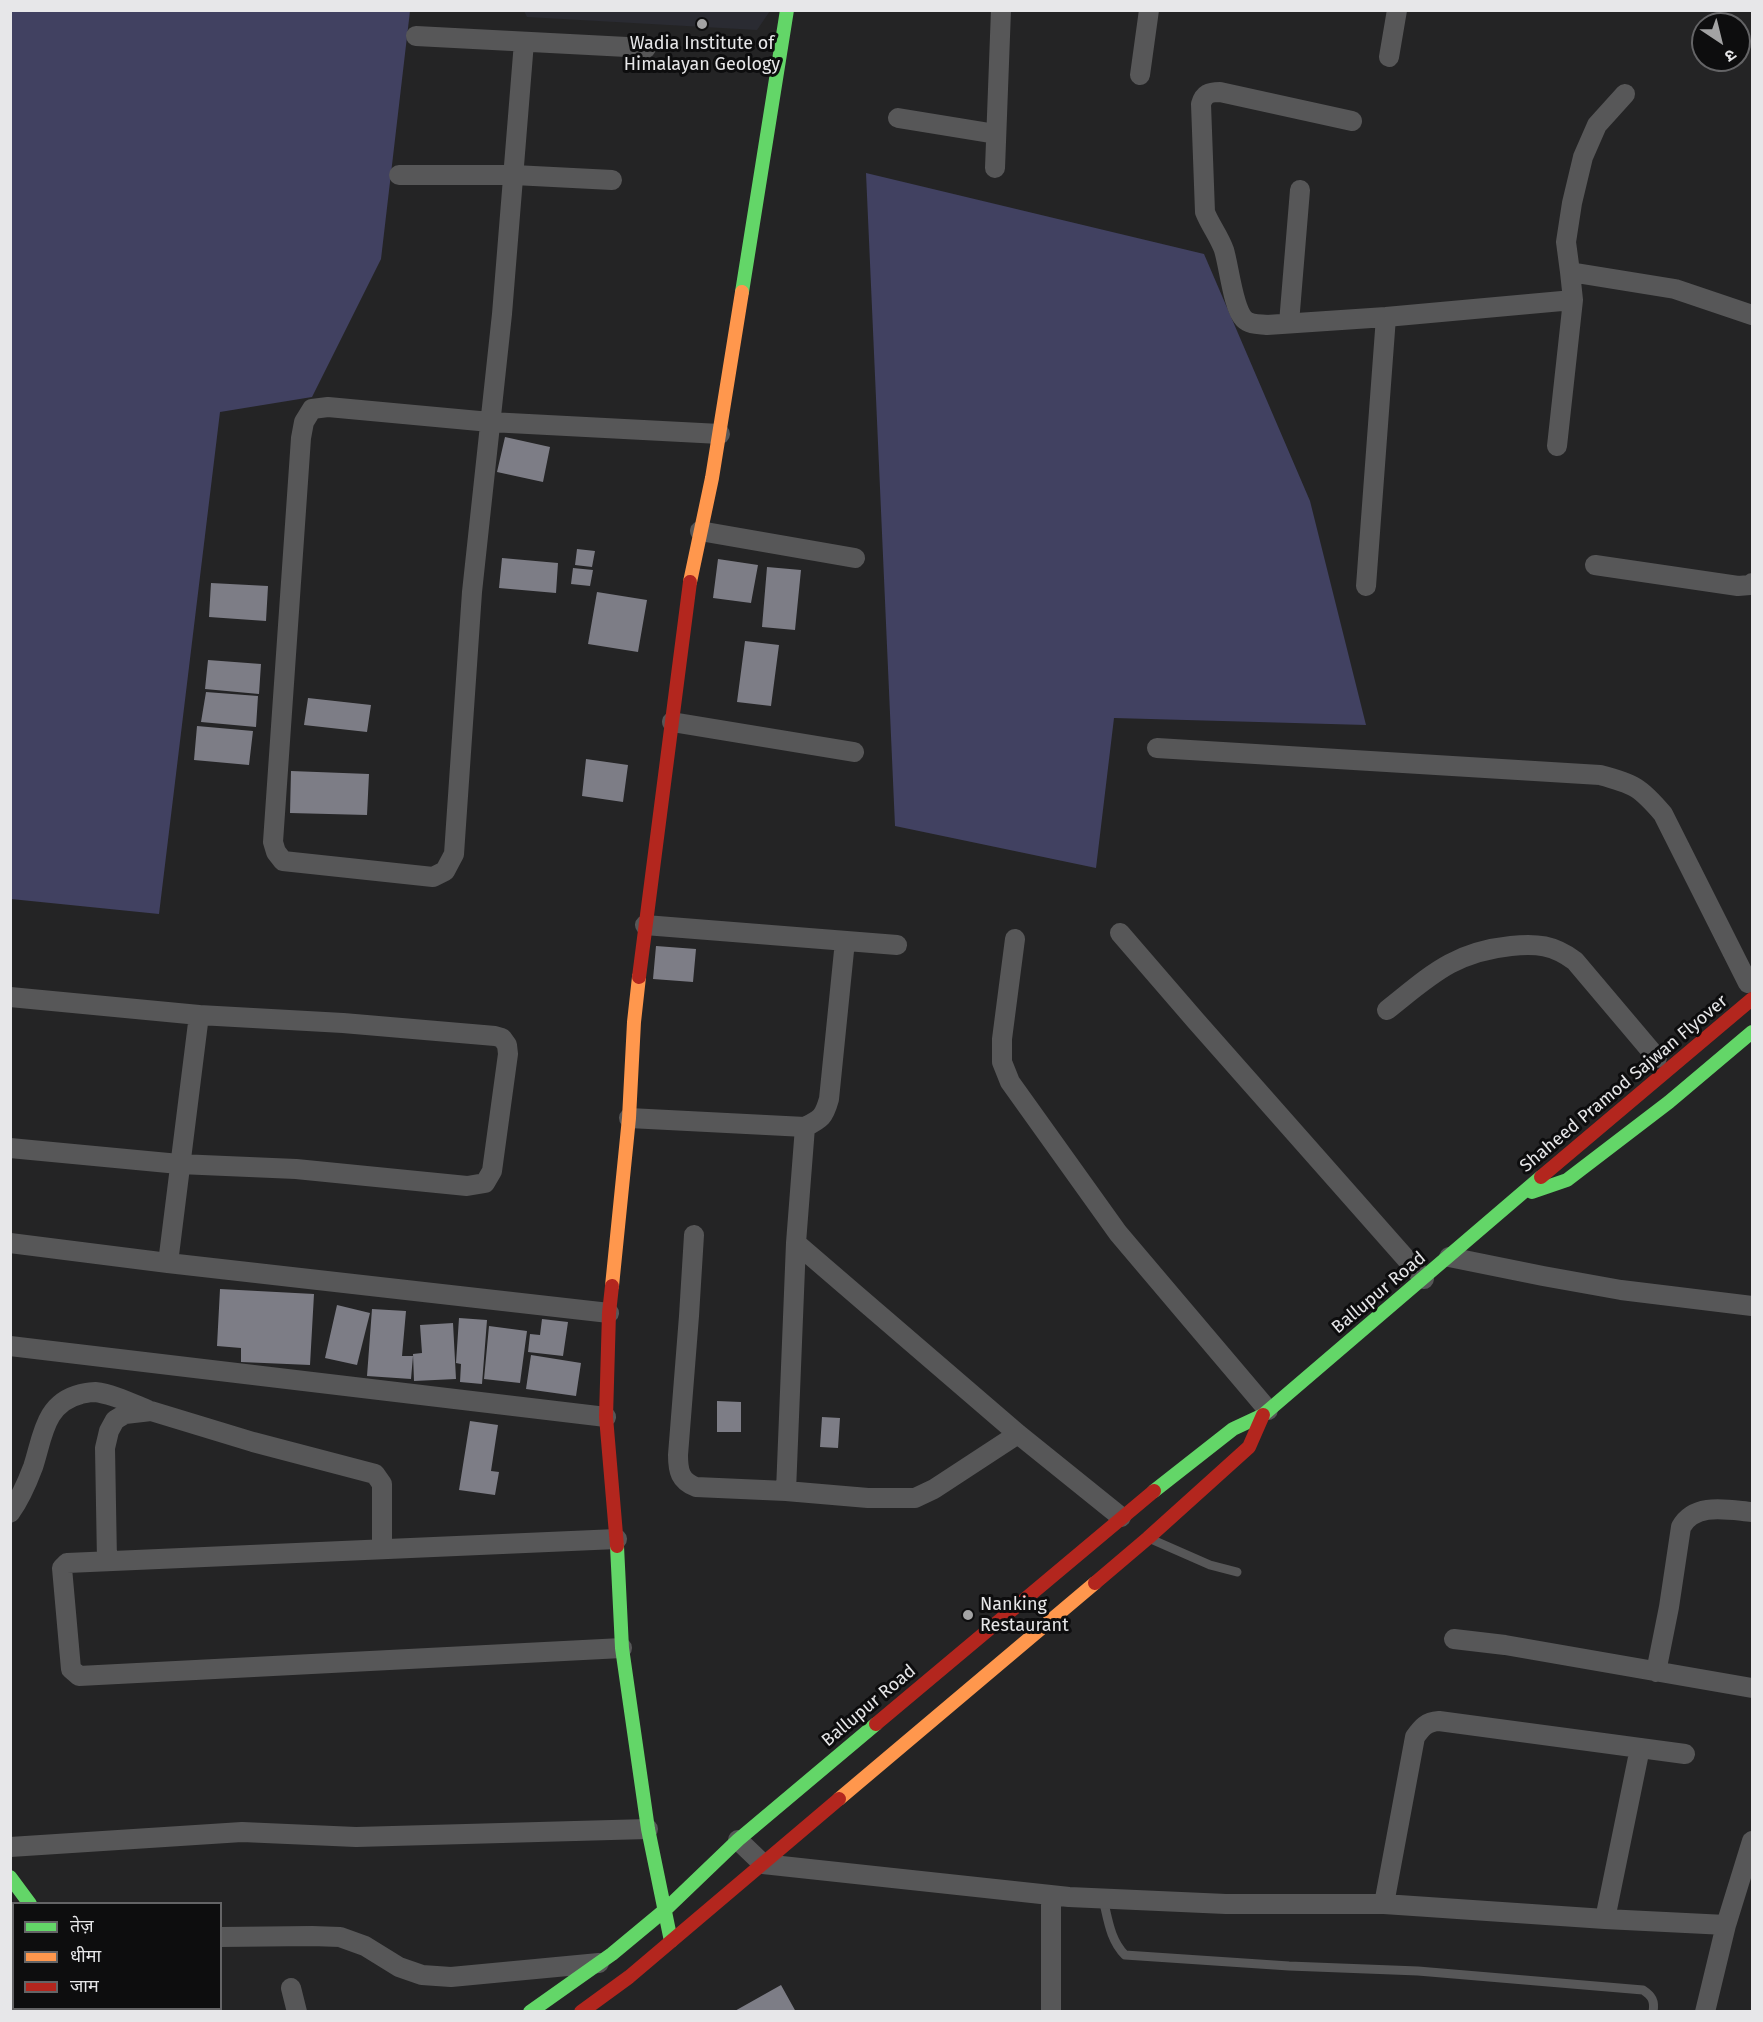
<!DOCTYPE html>
<html>
<head>
<meta charset="utf-8">
<style>
  body { margin:0 }
  #map { position:relative; width:1763px; height:2022px; overflow:hidden; background:#242425; font-family:"Fira Sans","Noto Sans Devanagari",sans-serif }
  canvas { display:block }
  .frame { position:absolute; inset:0; border:12px solid #e7e7e9; pointer-events:none }
  .legend { position:absolute; left:12px; top:1902px; width:210px; height:108px; box-sizing:border-box; background:#0d0d0e; border:2px solid #646466; margin:0; padding:8px 10px; list-style:none; font-size:18px; color:#e7e7e9 }
  .legend li { display:flex; align-items:center; gap:12px; height:30px }
  .legend b { width:30px; border:2px solid #646466 }
  .north { position:absolute; left:1691px; top:12px; width:60px; height:60px; box-sizing:border-box; background:#0d0d0e; border:2px solid #646466; border-radius:50%; rotate:145deg; font-size:16px; font-weight:700; line-height:24px; text-align:center; color:#e7e7e9 }
  .north::after { content:''; display:block; margin:auto; width:21px; height:27px; background:#a3a3a4; clip-path:polygon(50% 0,100% 100%,50% 72%,0 100%) }
</style>
</head>
<body>
<div id="map">
<canvas width="1763" height="2022"></canvas>
<div class="frame"></div>
<ul class="legend">
<li><b style="height:8px;background:#63d668"></b>तेज़</li>
<li><b style="height:8px;background:#ff974d"></b>धीमा</li>
<li><b style="height:8px;background:#b3261e"></b>जाम</li>
</ul>
<div class="north">उ</div>
</div>
<script>
const c = document.querySelector('canvas').getContext('2d');
c.lineJoin = 'round';
function paint(path, color) {
  c.fillStyle = color;
  c.fill(path, 'evenodd');
}
function strokePath(path, color, width, dash) {
  c.strokeStyle = color;
  c.lineWidth = width;
  c.lineCap = dash ? 'butt' : 'round';
  c.setLineDash(dash || []);
  c.stroke(path);
}
function write(font, color, halo, rows, align = 'center') {
  c.font = font + ' "Fira Sans",sans-serif';
  c.lineWidth = 6;
  c.setLineDash([]);
  c.textBaseline = 'middle';
  c.strokeStyle = halo;
  c.fillStyle = color;
  for (const [text, x, y, turn = 0] of rows) {
    c.save();
    c.translate(x, y);
    c.rotate((+turn || 0) * Math.PI / 180);
    c.textAlign = isNaN(turn) ? turn : align;
    if (halo) c.strokeText(text, 0, 0);
    c.fillText(text, 0, 0);
    c.restore();
  }
}
paint(new Path2D(`
  M524 11V10L770 11 757 30 527 17Z`), '#2a2b32');
paint(new Path2D(`
  M494 10 410 11 381 259 312 397 220 412 159 914 11 899 10 11Z
  M866 173 1204 254 1310 501 1366 725 1114 718 1096 868 895 826Z`), '#414161');
paint(new Path2D(`
  M505 437 550 447 543 482 497 472Z
  M577 549 595 551 592 567 575 565Z
  M502 558 558 563 556 593 499 588Z
  M718 559 758 565 751 603 713 598Z
  M767 567 801 570 795 630 762 627Z
  M573 568 593 570 590 586 571 584Z
  M211 583 268 586 266 621 209 617Z
  M597 592 647 600 638 652 588 644Z
  M745 641 779 645 771 706 737 702Z
  M208 660 261 664 259 694 205 689Z
  M206 692 258 696 256 727 201 722Z
  M308 698 371 705 367 732 304 725Z
  M197 726 253 731 249 765 194 760Z
  M586 759 628 765 623 802 582 796Z
  M291 771 369 774 367 815 290 813Z
  M656 946 696 949 693 982 653 979Z
  M220 1289 314 1294 310 1365 241 1362V1348L217 1346Z
  M337 1305 370 1313 357 1365 325 1358Z
  M372 1309 406 1311 402 1356H413L411 1379 367 1376Z
  M459 1318 487 1320 482 1384 460 1382 461 1364 456 1363Z
  M542 1319 568 1322 563 1356 528 1352 530 1334 540 1335Z
  M453 1323 456 1379 414 1381 413 1354 422 1353 420 1325Z
  M489 1326 527 1331 520 1383 484 1379Z
  M531 1355 581 1363 576 1396 526 1389Z
  M717 1401 741 1402V1432H717Z
  M822 1417 840 1418 838 1448 820 1447Z
  M470 1421 498 1425 491 1471 499 1472 495 1495 459 1490Z
  M781 1985 796 2012H733Z`), '#7d7d86');
strokePath(new Path2D(`
  M1153 1540 1210 1565 1237 1572
  M1103 1899C1108 1919 1110 1940 1125 1955L1289 1966 1418 1971 1643 1990C1652 1996 1655 2001 1653 2012`), '#575758', 9);
strokePath(new Path2D(`
  M416 36 646 48
  M524 42 502 314 472 592 454 854 445 871 433 877 283 861 276 852 273 842 301 438 304 422 312 409 328 407 490 422 720 434
  M1389 57 1397 10
  M1140 75 1149 10
  M898 118 996 134
  M1352 121 1220 92C1209 92 1204 94 1201 104L1205 212C1210 225 1219 236 1224 250 1229 266 1233 308 1244 319 1250 325 1259 324 1267 325L1386 317 1573 300 1570 272 1675 289 1752 315
  M995 168 1001 10
  M399 175H514L612 180
  M1570 272 1566 242 1572 203 1583 157 1597 125 1625 94
  M1289 323 1300 190
  M1557 446 1573 300
  M700 531 855 558
  M1595 565 1738 586 1750 585 1752 583
  M1366 586 1386 317
  M672 722 854 752
  M1157 748 1600 775C1634 784 1640 787 1663 814L1748 983
  M645 925 897 945
  M1120 933 1196 1021 1424 1279
  M1015 939 1002 1039V1062L1010 1082 1118 1233 1268 1410
  M10 997 199 1015 343 1023 495 1036 502 1038 507 1045 508 1054 492 1171 485 1183 467 1186 296 1169 179 1164 10 1148
  M1387 1010C1430 976 1453 952 1511 946 1536 943 1554 945 1575 961L1657 1058
  M629 1118 805 1127
  M694 1235 689 1316 678 1455C678 1471 680 1481 696 1487L786 1491 868 1498H915L934 1489 1018 1434
  M10 1243 168 1263 609 1313
  M796 1243 1018 1434 1121 1517
  M1449 1257 1543 1276 1621 1290 1752 1306
  M168 1263 199 1015
  M10 1346 606 1417
  M786 1491 796 1243 805 1127C821 1119 824 1117 829 1099L845 941
  M10 1513C20 1499 27 1483 33 1467 43 1437 44 1403 81 1394 86 1393 90 1392 95 1392 113 1394 131 1403 148 1410
  M617 1539 67 1563 62 1568 71 1669 79 1676 622 1648
  M107 1561 105 1448 109 1431 115 1420 125 1414 151 1411 253 1442 375 1474 382 1484V1549
  M1454 1639 1505 1645 1752 1688
  M1656 1672 1669 1607 1681 1527C1695 1502 1728 1510 1752 1512
  M738 1840 763 1864 1069 1897 1226 1904H1384L1605 1919 1726 1925
  M10 1847 242 1832 356 1837 648 1829
  M1051 1895V2012
  M1384 1904 1415 1737C1422 1727 1426 1722 1439 1721L1685 1754
  M1605 1919 1640 1748
  M220 1937 312 1936 340 1937 365 1946 399 1967 422 1975 451 1977 599 1963
  M291 1988 297 2012
  M1705 2012 1726 1925 1752 1841`), '#575758', 20);
strokePath(new Path2D(`
  M742 292 787 10
  M1532 1192 1567 1180 1669 1102 1752 1032
  M1154 1491 1233 1429 1263 1415 1541 1177
  M617 1546 622 1648 648 1829 671 1941
  M10 1877 30 1904
  M530 2012 612 1954 665 1910 738 1840 876 1724`), '#63d668', 14);
strokePath(new Path2D(`
  M690 582 712 478 742 292
  M612 1286 629 1118 634 1022 639 977
  M839 1799 1095 1583
  M66 2008 67 2012`), '#ff974d', 14);
strokePath(new Path2D(`
  M639 977 690 582
  M1541 1177 1752 999
  M612 1286 609 1313 606 1417 617 1546
  M1095 1583 1148 1538 1249 1447 1263 1415
  M876 1724 1154 1491
  M581 2012 629 1977 839 1799`), '#b3261e', 14);
for (const [x, y, r, color] of [
  [702,24,6,"#a3a3a4"],
  [968,1615,6,"#a3a3a4"]
]) {
  const dot = new Path2D();
  dot.arc(x, y, r, 0, 2 * Math.PI);
  c.fillStyle = color;
  c.fill(dot);
  strokePath(dot, '#0d0d0e', 2);
}
write('18px', '#e7e7e9', '#0d0d0e', [
  ["Wadia Institute of",702,44],
  ["Himalayan Geology",702,65],
  ["Nanking",980,1605,"left"],
  ["Restaurant",980,1626,"left"]
]);
write('18px', '#e7e7e9', '#0d0d0e', [
  ["Shaheed Pramod Sajwan Flyover",1624,1084,-40],
  ["Ballupur Road",1379,1293,-40],
  ["Ballupur Road",869,1706,-40]
]);
</script>
</body>
</html>
